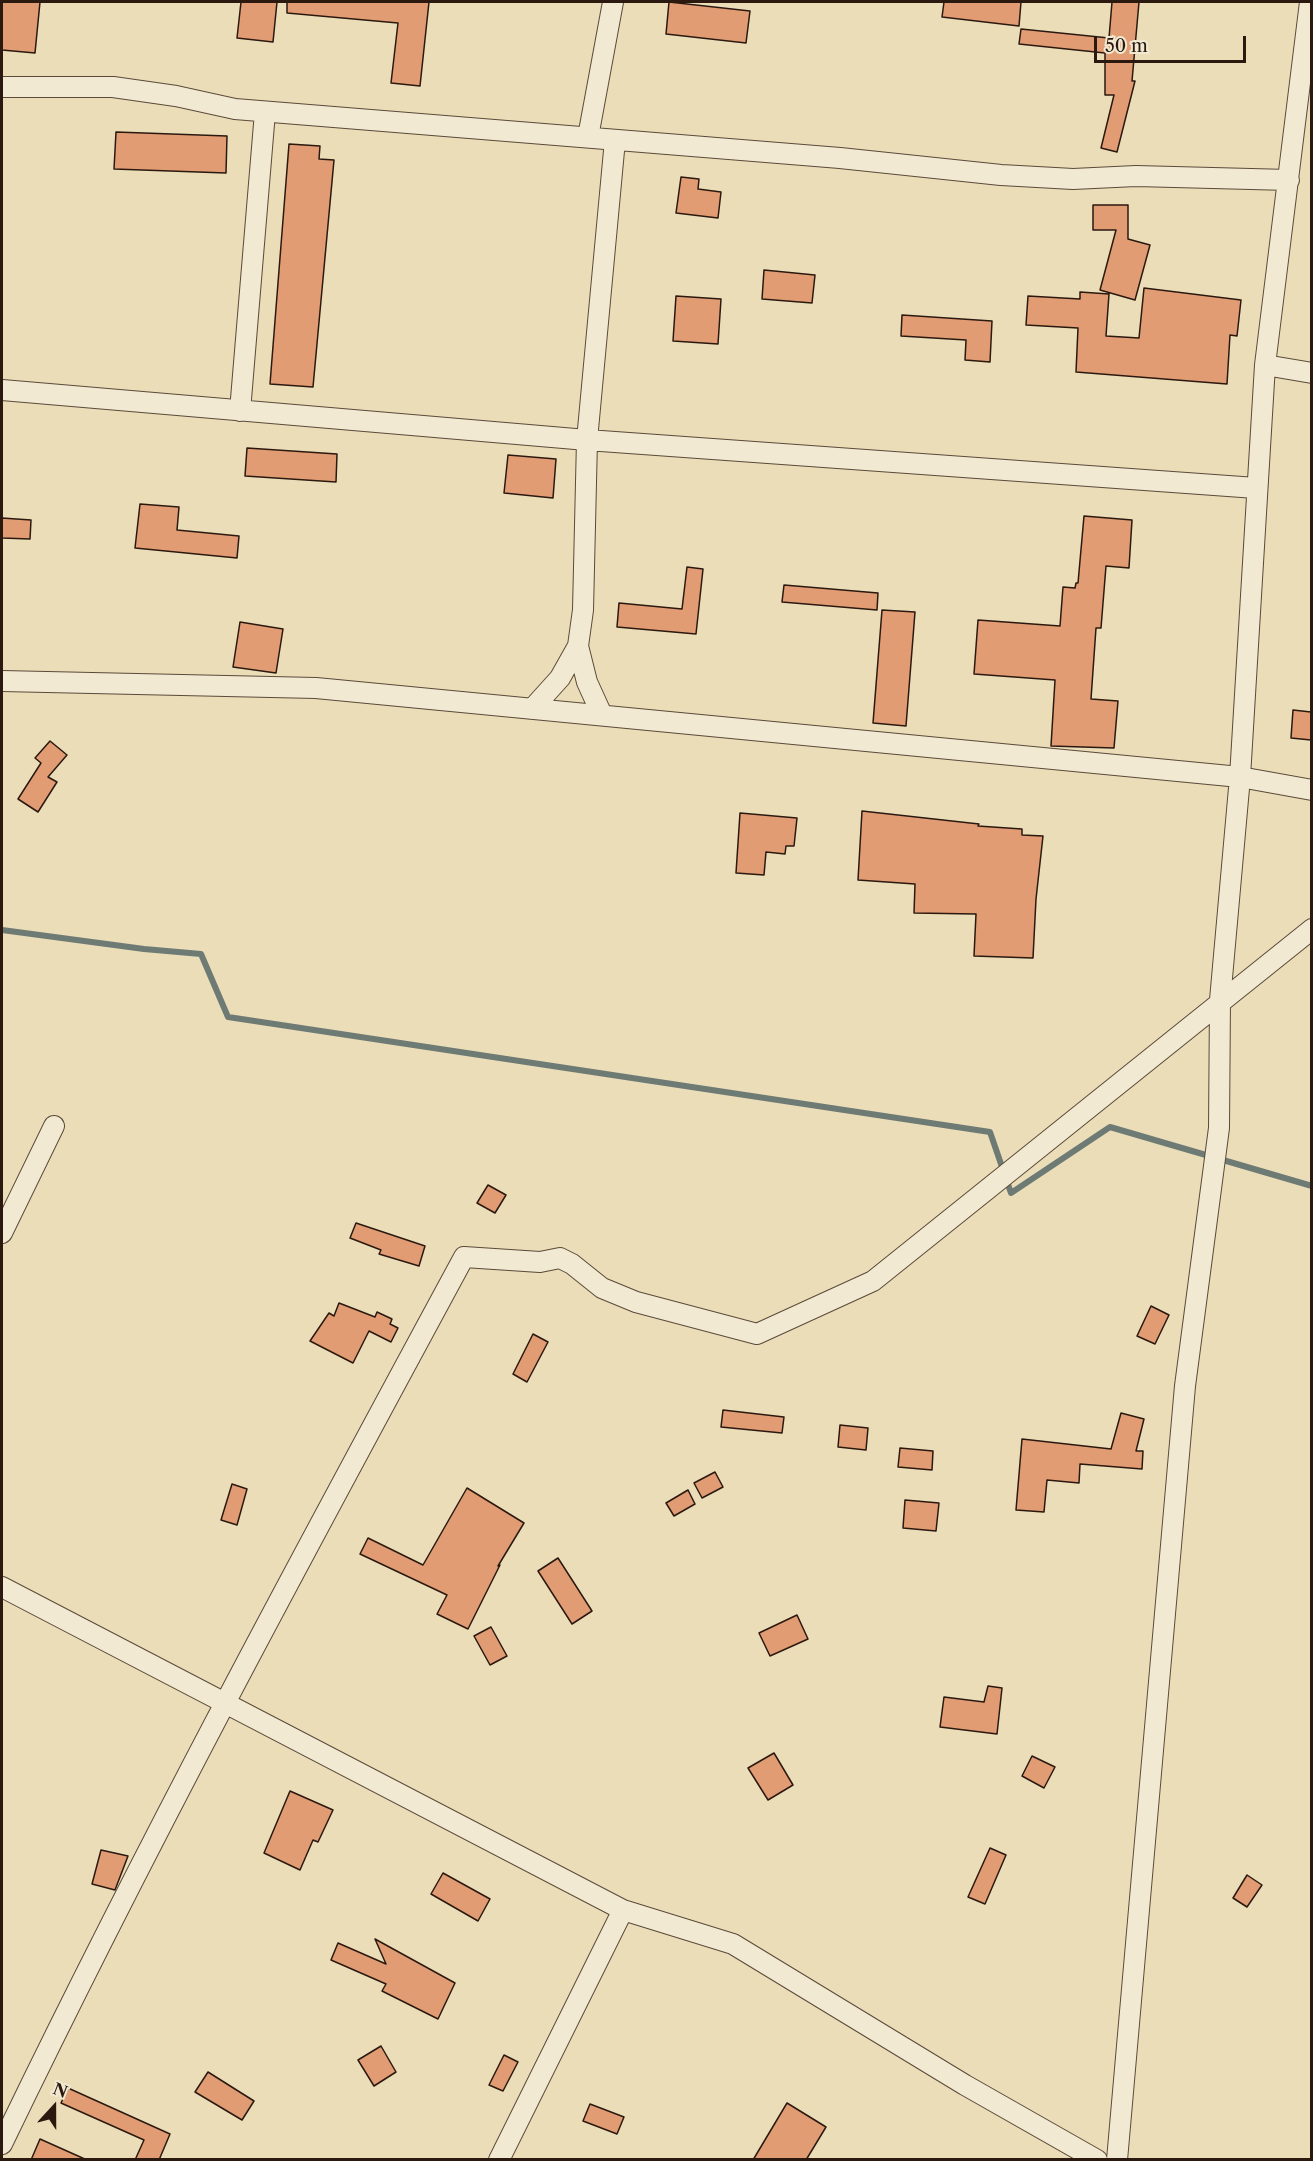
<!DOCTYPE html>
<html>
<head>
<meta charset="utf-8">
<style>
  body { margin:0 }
  #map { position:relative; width:1313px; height:2161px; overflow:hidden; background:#eaddb8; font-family:"Libre Caslon Text",serif }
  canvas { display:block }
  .frame { position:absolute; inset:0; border:3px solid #2b1910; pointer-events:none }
  .north { position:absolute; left:24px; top:2077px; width:60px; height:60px; -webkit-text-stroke:4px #f1e9d1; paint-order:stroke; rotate:21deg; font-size:16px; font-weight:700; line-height:24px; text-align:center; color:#2b1910 }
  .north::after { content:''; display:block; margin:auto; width:21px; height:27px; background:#2b1910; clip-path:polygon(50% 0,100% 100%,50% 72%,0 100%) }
  .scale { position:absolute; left:1094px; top:36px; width:152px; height:27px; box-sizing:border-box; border:3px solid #2b1910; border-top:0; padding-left:8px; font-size:18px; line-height:21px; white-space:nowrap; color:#2b1910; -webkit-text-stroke:4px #f1e9d1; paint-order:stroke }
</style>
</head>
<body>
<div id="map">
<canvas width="1313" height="2161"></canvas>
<div class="frame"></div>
<div class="north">N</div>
<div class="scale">50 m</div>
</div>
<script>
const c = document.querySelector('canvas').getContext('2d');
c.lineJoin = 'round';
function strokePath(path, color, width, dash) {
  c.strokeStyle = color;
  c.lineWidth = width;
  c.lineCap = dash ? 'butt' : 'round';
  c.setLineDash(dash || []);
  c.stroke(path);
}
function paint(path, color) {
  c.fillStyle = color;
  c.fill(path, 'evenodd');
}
strokePath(new Path2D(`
  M2 930 144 949 201 954 228 1017 990 1132 1011 1193 1110 1127 1312 1186`), '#6e7a74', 6);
const building = new Path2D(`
  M2 2H40L35 53 2 50Z
  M241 2H277L273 42 237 38Z
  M287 2H429L420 86 391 83 398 23 287 13Z
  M669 2 750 11 746 43 666 34Z
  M944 2H1021L1019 26 942 17Z
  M1112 2H1139L1132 81H1135L1117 152 1101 148 1114 95H1105V53L1019 44 1021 29 1109 38Z
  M116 132 227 136 226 173 114 169Z
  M289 144 320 146 319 159 334 160 313 387 270 384Z
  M681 177 699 179 698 189 721 192 718 218 676 213Z
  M1093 205H1128V239L1150 245 1135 300 1100 290 1116 230H1093Z
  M764 270 815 275 812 303 762 299Z
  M1144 288 1241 300 1237 336 1230 335 1227 384 1076 372 1078 328 1026 325 1028 296 1080 299V292L1109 294 1106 336 1139 338Z
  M676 296 721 299 718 344 673 341Z
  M902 315 992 321 990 362 965 360 966 340 901 336Z
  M247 448 337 454 336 482 245 476Z
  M508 455 556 459 553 498 504 493Z
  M140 504 179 507 177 530 239 536 237 558 135 548Z
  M1084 516 1132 520 1129 568 1106 566 1101 628H1096L1091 699 1118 701 1114 748 1051 746 1055 680 974 674 978 620 1060 626 1063 587 1075 588 1076 583H1078Z
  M2 518 31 520 30 539 2 538Z
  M687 567 703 569 696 634 617 627 619 603 682 609Z
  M784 585 878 593 877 610 782 602Z
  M882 610 915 612 906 726 873 723Z
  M240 622 283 629 276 673 233 667Z
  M1293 710 1311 712V740L1291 738Z
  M50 741 67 755 48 777 57 782 38 812 18 799 41 763 35 758Z
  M862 811 979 824 978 826 1022 829V835L1043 836 1036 899 1033 958 974 956 976 914 914 913 915 884 858 880Z
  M740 813 797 818 794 846H786L785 854 766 852 764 875 736 873Z
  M488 1185 506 1195 495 1213 477 1203Z
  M356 1223 425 1246 419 1266 379 1254 381 1250 350 1238Z
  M339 1303 375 1317 377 1312 392 1319 390 1324 398 1328 391 1342 369 1331 353 1363 310 1341 329 1313 334 1316Z
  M1151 1306 1169 1315 1155 1344 1137 1336Z
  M533 1334 548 1342 527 1382 513 1374Z
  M723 1410 784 1417 782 1433 721 1427Z
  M1121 1413 1144 1419 1136 1451H1143L1142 1469 1080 1464 1079 1483 1047 1480 1044 1512 1016 1510 1022 1439 1111 1449Z
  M840 1425 868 1428 866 1450 838 1447Z
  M900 1448 933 1451 932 1470 898 1467Z
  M715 1472 723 1487 702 1498 694 1483Z
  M232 1484 247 1489 237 1525 221 1520Z
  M467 1488 524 1523 498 1566 500 1565 468 1629 437 1614 447 1595 360 1554 368 1538 423 1565Z
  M688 1490 695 1504 674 1516 666 1503Z
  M905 1500 939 1503 936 1531 903 1528Z
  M558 1558 592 1611 572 1624 538 1571Z
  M797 1615 808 1639 770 1656 759 1633Z
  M491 1627 507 1656 490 1665 474 1636Z
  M988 1686 1002 1688 997 1734 940 1727 944 1697 984 1702Z
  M774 1753 793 1785 768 1800 748 1768Z
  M1032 1756 1055 1767 1044 1788 1022 1776Z
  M290 1791 333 1810 318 1842 313 1840 300 1870 264 1853Z
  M990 1848 1006 1855 985 1904 968 1897Z
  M101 1850 128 1856 115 1890 92 1884Z
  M443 1873 490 1899 478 1921 431 1894Z
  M1247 1875 1262 1885 1247 1907 1233 1898Z
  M375 1939 455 1983 438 2019 382 1991 386 1984 331 1960 338 1943 386 1964Z
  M381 2046 396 2072 374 2086 358 2060Z
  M504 2055 518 2062 503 2091 489 2085Z
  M208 2072 254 2101 242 2120 195 2092Z
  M68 2088 170 2134 159 2160H135L144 2140 61 2103Z
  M787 2103 826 2127 806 2160H753Z
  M590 2104 624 2117 617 2134 583 2121Z
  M40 2139 87 2160H31Z`);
paint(building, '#e19c73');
strokePath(building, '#2b1910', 1.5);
const street = new Path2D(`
  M2 87H113L176 96 235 109 840 158 1001 175 1073 179 1136 176 1289 180
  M588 137 613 2
  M1265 365 1312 373
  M2 390 587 440 1256 488
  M240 411 265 112
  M578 646 587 682 602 715
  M2 681 316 688 1240 777 1312 790
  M532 709 560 678 578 646 583 610 587 440 615 140
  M2 1233 54 1126
  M2 1587 623 1910 733 1944 965 2085 1097 2160
  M2 2144C147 1843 305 1551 464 1257L540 1262 560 1258 572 1264 602 1288 636 1302 757 1334 873 1281 1312 929
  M499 2160 623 1910
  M1117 2160 1185 1386 1219 1128 1220 1000 1240 777 1265 365 1310 2`);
strokePath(street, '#5b4a3a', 22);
strokePath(street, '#f1e9d1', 20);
</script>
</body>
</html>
